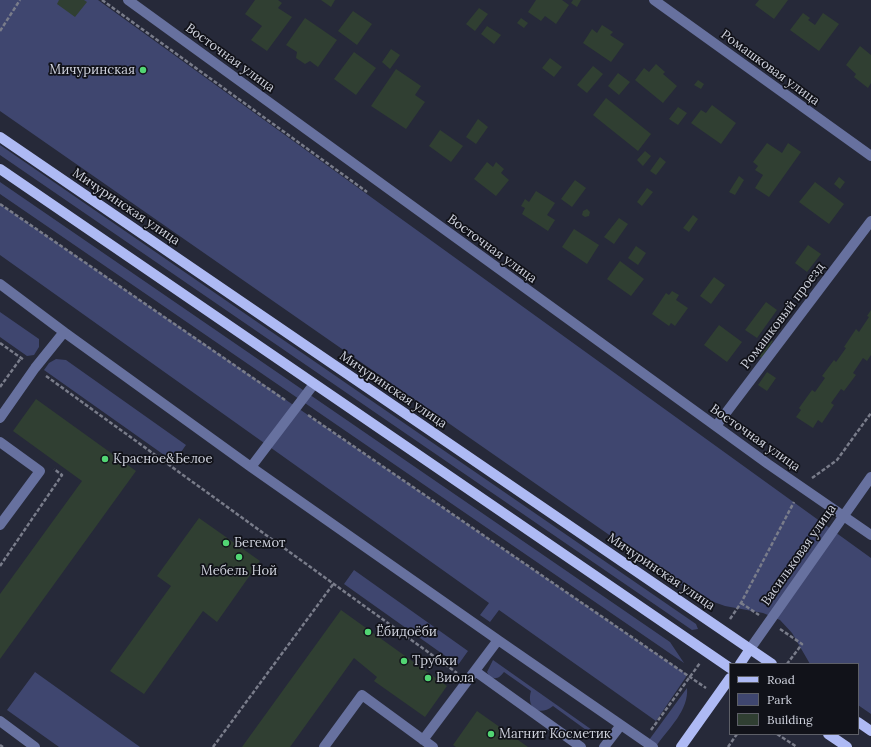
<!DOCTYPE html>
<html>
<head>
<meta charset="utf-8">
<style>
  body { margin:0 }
  #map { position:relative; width:871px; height:747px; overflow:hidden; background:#262939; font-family:Lora,serif }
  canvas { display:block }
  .legend { position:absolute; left:729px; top:663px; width:130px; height:72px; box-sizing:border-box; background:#111219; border:1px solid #5d5f67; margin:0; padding:5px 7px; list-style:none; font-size:12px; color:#cfd2dd }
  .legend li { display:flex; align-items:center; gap:8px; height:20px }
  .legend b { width:20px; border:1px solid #5d5f67 }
</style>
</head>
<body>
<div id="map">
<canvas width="871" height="747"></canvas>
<ul class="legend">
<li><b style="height:5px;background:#aebaf4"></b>Road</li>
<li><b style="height:11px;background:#3f466f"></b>Park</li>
<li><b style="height:11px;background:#303f32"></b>Building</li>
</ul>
</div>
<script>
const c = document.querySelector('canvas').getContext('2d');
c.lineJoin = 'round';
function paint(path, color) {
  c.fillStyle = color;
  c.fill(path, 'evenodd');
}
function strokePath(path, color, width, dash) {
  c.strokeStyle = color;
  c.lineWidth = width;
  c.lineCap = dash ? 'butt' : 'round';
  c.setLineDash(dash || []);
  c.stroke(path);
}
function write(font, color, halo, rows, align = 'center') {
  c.font = font + ' Lora,serif';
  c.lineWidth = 3.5;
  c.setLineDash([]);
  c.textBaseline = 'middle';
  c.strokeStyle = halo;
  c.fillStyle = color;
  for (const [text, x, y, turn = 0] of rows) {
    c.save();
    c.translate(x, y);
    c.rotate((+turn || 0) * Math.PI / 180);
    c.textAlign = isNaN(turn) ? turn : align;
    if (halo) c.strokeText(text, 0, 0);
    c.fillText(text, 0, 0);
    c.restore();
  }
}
paint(new Path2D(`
  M0 0H98L871 558V714L858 705V664H810L792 633 780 620 763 613 725 606 697 596 0 111Z
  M0 145 696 624 698 629 692 630 0 155Z
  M0 182 670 642 684 663 0 194Z
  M0 204 686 674V677L656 721 499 610 490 622 480 615 489 603 0 255Z
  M0 312 39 339V347L34 355 27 356 0 337Z
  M56 359 66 360 186 445 174 462 44 370 49 363Z
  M354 570 468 651 458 665 344 584Z
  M493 660 602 737 600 740 553 706C539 717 526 708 531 691L504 672C500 677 497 680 490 677L487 672Z
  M35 672 140 747H59L7 710Z
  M687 688C689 710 669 728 657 745L649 740Z`), '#3f466f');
paint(new Path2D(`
  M59 0H84L87 2 75 17 57 4Z
  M255 0H278L282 3 278 8 292 17 267 51 251 40 262 26 245 14Z
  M321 0H335L331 7Z
  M536 0H562L569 5 556 24 545 16 541 21 528 12Z
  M573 0H581L577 7 571 3Z
  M759 0H788L774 19 755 5Z
  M479 8 488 14 475 31 466 24Z
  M353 11 372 24 357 45 338 31Z
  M803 13 810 18 808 20 815 25 823 13 839 24 819 51 790 30Z
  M305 18 337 40 318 67 310 61 305 64 296 58 297 52 286 45Z
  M521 18 528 23 524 28 517 23Z
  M602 25 613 32 610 35 624 44 611 62 583 43 592 29 597 33Z
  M487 26 501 35 494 44 481 34Z
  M860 46 871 55V83L868 88 854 77 856 74 846 65Z
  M391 49 400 55 390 69 382 62Z
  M354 52 376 68 356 95 334 79Z
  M550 58 562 67 554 77 542 68Z
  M656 64 665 72 663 74 677 86 663 103 635 80 644 68 649 72Z
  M593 66 603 74 587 93 577 85Z
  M396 69 421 86 415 95 425 102 406 129 371 106Z
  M618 73 630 82 619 95 608 86Z
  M698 80 704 84 701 89 694 85Z
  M606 98 651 134 638 151 593 115Z
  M712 105 736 123 721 144 691 123 701 110 706 113Z
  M678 107 687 113 678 125 669 119Z
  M478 119 488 127 476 144 466 137Z
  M440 130 463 146 451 162 429 146Z
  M767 143 782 153 788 143 801 152 769 197 755 188 763 175 755 170 758 166 753 162Z
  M645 151 651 156 643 166 637 160Z
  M660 157 666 162 656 175 650 171Z
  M487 162 493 167 496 162 504 169 501 173 509 180 496 196 474 179Z
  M739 176 744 180 735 195 729 192Z
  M839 177 845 182 840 189 834 184Z
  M575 180 586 188 572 207 561 199Z
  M815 182 844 204 829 224 799 202Z
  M647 188 653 192 642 206 637 202Z
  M536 191 555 203 547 215 555 220 548 231 522 214 525 208 521 206 525 199 529 202Z
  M587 209 590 212 589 216 585 217 582 215 583 211Z
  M693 215 698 219 689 232 683 228Z
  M619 218 628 224 614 244 604 237Z
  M574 229 599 245 587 264 562 247Z
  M808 245 821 254 807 272 795 263Z
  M636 246 646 253 638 265 628 258Z
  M620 261 644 279 631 296 607 279Z
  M714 277 725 285 711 304 700 296Z
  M672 291 679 295 676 300 688 308 675 326 671 323 669 326 652 314 666 293 669 295Z
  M766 302 777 310 757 338 745 330Z
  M871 310V355L867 361 863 358 853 373 856 375 844 391 841 389 831 403 834 405 822 423 818 420 813 428 796 417 801 410 799 408 812 390 815 392 825 378 822 376 834 360 836 362 846 348 844 347 856 329 859 332 869 317 867 316Z
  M719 325 742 342 727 362 704 345Z
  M766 337 773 341 762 358 755 354Z
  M767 372 776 378 767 391 758 385Z
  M36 399 136 471 0 659V594L82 481 13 431Z
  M199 518 260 561 217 622 203 611 144 694 110 671 171 586 157 576Z
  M341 610 447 686 425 717 374 681 377 677 354 658 290 747H242Z
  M477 711 528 747H456L453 745Z`), '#303f32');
strokePath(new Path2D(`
  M102 0 367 192
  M0 31 20 0
  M0 204 285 400
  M0 343 24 360
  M46 376 457 673
  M0 387 21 358
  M308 415 706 688
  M812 478 837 460 871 413
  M0 566 62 475 54 469
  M741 603 759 615
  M730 619 741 603 794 502
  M780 629 802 644 787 664
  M651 730 700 663
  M777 734 797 747
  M0 745 3 747
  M213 747 334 583
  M728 747 737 734`), '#797c8a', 2.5, [4, 2]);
strokePath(new Path2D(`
  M128 0 768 464 871 535
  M654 0 871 156
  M0 284 64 332 35 368 0 418
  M64 332 251 467 498 640
  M716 426 871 221
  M0 442 40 471 0 525
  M251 467 314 384
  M750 649 871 477
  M475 671 581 747
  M0 721 35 747
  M423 740 498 640 653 747
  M324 747 362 695 433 747
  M604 747 621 725`), '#67719f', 10);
strokePath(new Path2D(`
  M0 137 772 664
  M0 169 730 668
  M740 664 750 649
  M858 722 871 731
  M828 734 847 747
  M681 747 730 678`), '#aebaf4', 10);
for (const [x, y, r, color] of [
  [143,70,4,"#52d673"],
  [105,459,4,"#52d673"],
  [226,543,4,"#52d673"],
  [239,557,4,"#52d673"],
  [368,632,4,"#52d673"],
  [404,661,4,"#52d673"],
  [428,678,4,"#52d673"],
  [491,734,4,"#52d673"]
]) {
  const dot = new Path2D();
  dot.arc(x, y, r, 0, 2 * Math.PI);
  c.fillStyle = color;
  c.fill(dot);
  strokePath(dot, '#111219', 1.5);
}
write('13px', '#cfd2dd', '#111219', [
  ["Восточная улица",230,58,36],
  ["Ромашковая улица",770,68,36],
  ["Мичуринская улица",126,207,34],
  ["Восточная улица",492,249,36],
  ["Ромашковый проезд",783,316,-53],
  ["Мичуринская улица",393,390,34],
  ["Восточная улица",755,438,35],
  ["Васильковая улица",799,555,-55],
  ["Мичуринская улица",661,572,34]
]);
write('13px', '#cfd2dd', '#111219', [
  ["Мичуринская",135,70,"right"],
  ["Красное&Белое",113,459],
  ["Бегемот",234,543],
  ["Мебель Ной",239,571,"center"],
  ["Ёбидоёби",376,632],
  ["Трубки",412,661],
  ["Виола",436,678],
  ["Магнит Косметик",499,734]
], 'left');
</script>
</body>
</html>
